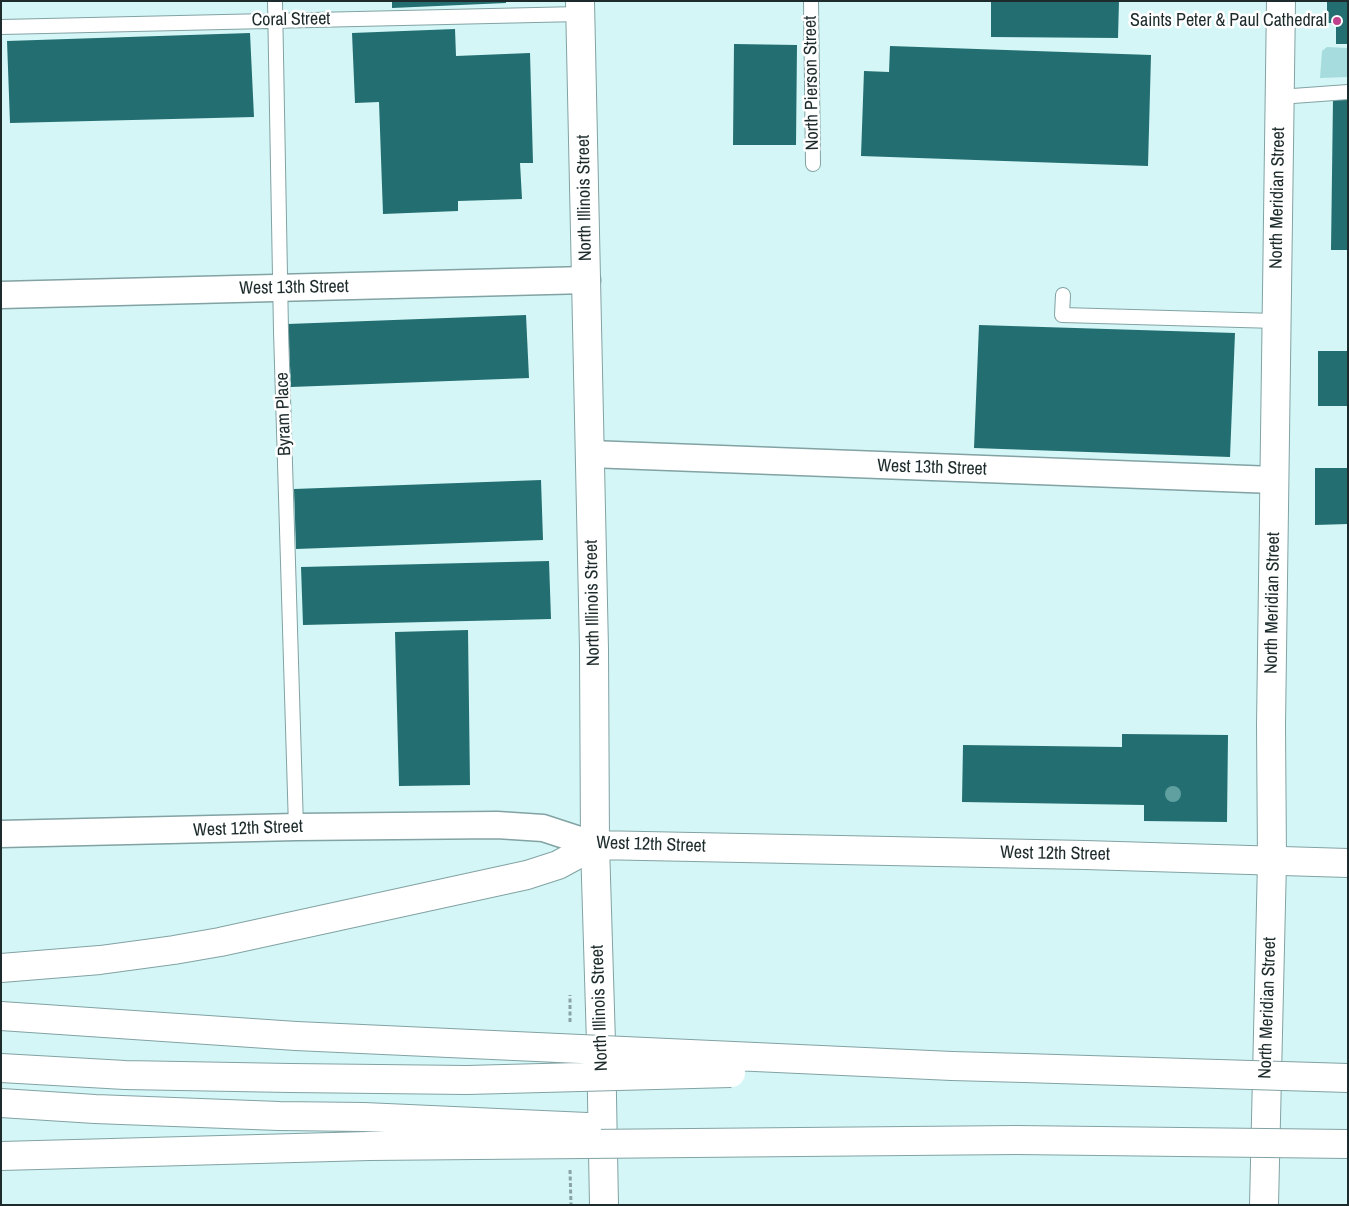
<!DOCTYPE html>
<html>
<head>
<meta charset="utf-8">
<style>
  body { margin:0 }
  #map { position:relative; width:1349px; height:1206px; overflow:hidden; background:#d4f6f7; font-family:"Archivo Narrow",sans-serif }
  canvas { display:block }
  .frame { position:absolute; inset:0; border:2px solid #1e2b2c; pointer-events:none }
</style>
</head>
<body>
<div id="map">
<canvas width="1349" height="1206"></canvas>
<div class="frame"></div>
</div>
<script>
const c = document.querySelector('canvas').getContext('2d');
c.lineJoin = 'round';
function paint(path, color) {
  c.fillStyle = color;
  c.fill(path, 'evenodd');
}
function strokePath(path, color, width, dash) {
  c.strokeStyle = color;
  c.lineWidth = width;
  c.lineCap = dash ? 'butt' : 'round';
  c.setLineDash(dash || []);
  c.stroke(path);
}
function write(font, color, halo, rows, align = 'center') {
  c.font = font + ' "Archivo Narrow",sans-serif';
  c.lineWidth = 5;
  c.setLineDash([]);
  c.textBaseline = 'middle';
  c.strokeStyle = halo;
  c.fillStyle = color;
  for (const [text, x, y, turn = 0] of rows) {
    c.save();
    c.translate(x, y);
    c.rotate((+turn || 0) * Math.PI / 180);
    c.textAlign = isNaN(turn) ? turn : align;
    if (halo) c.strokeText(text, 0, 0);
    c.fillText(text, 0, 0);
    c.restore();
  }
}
paint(new Path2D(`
  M1327 47 1348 48V77L1320 78 1322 51Z`), '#a6dcdd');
paint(new Path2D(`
  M392 1H506V3L392 8Z
  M991 1H1119L1118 38 991 37Z
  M1327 1H1348V44H1336V23H1327Z
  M455 29 456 56 530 53 533 163H520L522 199 458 201V211L383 214 379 102 355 103 352 33Z
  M250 33 254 117 10 123 7 41Z
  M734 44 797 45 796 145H733Z
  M890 46 1151 55 1148 166 861 156 864 71 889 72Z
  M1333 99H1348V250H1331Z
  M526 315 529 378 291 387 288 324Z
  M979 325 1235 333 1230 457 974 448Z
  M1318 351H1348V406H1318Z
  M1315 468H1348V524L1315 525Z
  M541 480 543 540 296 549 294 489Z
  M549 561 551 619 303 625 301 567Z
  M468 630 470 785 399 786 395 632Z
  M1122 734 1228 735 1227 822 1144 821V805L962 802 963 745 1122 747Z`), '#236e70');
const lane = new Path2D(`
  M275 1 281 331 296 827
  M811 1 813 164
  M1 27 580 14
  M1279 97 1348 92
  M1063 295 1062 315 1276 321`);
const street = new Path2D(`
  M1 295 587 280
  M590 454 1274 480
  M1 834 296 827 497 825 543 828 595 845`);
const secondary = new Path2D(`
  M580 1 594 649 595 845 601 1043 604 1205
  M595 845 1085 855 1348 863`);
const primary = new Path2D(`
  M1264 1205 1272 861 1271 725 1281 1`);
const highway = new Path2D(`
  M1 968 100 960 174 950 220 942 527 875 558 865 595 845
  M952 1066 1024 1068`);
strokePath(lane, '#82a2a3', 16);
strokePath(street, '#82a2a3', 29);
strokePath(secondary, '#82a2a3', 30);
strokePath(primary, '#82a2a3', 30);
strokePath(highway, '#82a2a3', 30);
strokePath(new Path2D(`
  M570 1022V995
  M570 1170 571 1205`), '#89a3a4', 3, [4, 2.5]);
strokePath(lane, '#fff', 14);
strokePath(street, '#fff', 26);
strokePath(secondary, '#fff', 28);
strokePath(primary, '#fff', 28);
strokePath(highway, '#fff', 28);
const highwayBridge = new Path2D(`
  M1 1016 296 1036 952 1066
  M1 1068 125 1075 290 1078 467 1080 731 1073
  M1024 1068 1348 1078
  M1 1103 95 1109 279 1116 364 1117 587 1127
  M1 1156 369 1146 1016 1140 1348 1144`);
strokePath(highwayBridge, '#82a2a3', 30, []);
strokePath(highwayBridge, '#fff', 28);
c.fillStyle = '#60a0a1';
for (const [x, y] of [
  [1173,794]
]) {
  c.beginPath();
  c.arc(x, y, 8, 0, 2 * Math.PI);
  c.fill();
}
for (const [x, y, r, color] of [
  [1337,21,5,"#c0418c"]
]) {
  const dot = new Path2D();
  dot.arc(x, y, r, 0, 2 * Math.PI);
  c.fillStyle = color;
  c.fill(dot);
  strokePath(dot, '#fff', 2);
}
write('18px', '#1e2b2c', '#fff', [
  ["Coral Street",291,20,-1],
  ["North Pierson Street",812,83,-91],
  ["North Illinois Street",585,198,-91],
  ["North Meridian Street",1278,198,-89],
  ["West 13th Street",294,288,-1],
  ["Byram Place",284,414,-92],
  ["West 13th Street",932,468,2],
  ["North Illinois Street",593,603,-91],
  ["North Meridian Street",1273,603,-89],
  ["West 12th Street",248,829,-2],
  ["West 12th Street",651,845,2],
  ["West 12th Street",1055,854,1],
  ["North Illinois Street",600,1008,-92],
  ["North Meridian Street",1268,1008,-88]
]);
write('18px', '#1e2b2c', '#fff', [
  ["Saints Peter & Paul Cathedral",1327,21]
], 'right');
</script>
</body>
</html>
